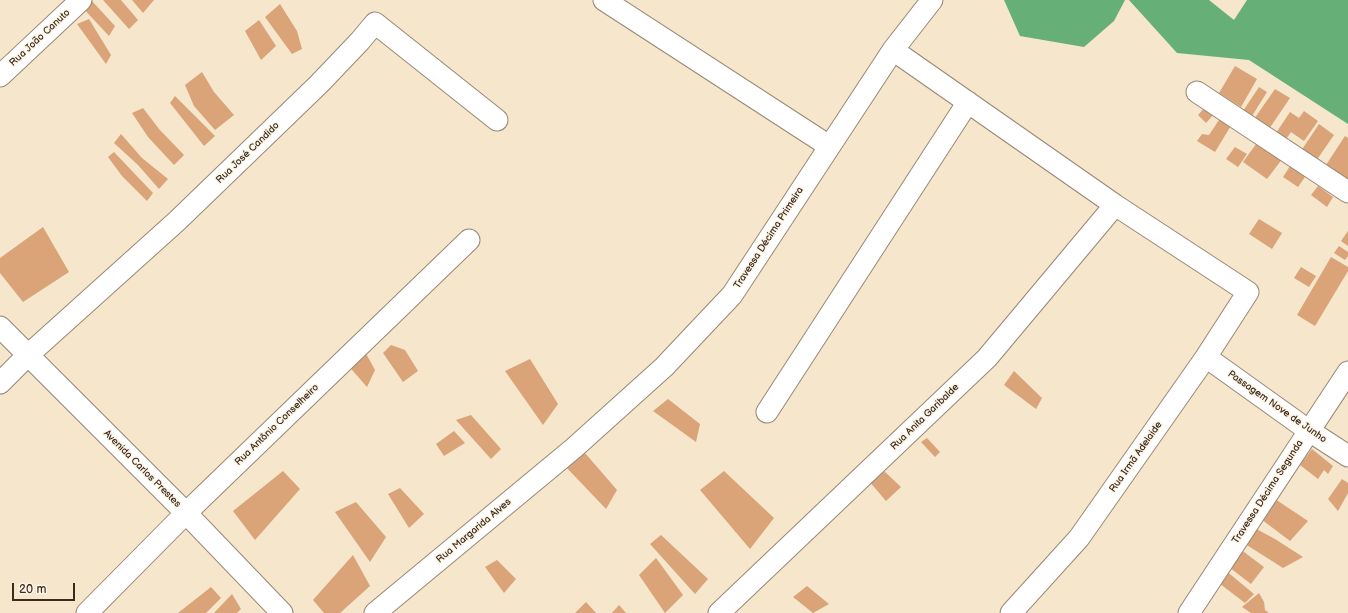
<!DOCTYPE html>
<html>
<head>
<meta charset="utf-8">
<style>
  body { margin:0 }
  #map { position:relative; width:1348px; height:613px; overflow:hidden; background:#f5e6cc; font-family:"Balsamiq Sans",sans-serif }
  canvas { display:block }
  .scale { position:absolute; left:12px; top:583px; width:63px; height:18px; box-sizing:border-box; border:2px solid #3b2a1e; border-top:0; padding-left:5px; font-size:12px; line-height:14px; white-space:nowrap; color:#3b2a1e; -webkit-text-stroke:3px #fcf5e5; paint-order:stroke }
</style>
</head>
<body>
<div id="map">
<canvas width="1348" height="613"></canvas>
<div class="scale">20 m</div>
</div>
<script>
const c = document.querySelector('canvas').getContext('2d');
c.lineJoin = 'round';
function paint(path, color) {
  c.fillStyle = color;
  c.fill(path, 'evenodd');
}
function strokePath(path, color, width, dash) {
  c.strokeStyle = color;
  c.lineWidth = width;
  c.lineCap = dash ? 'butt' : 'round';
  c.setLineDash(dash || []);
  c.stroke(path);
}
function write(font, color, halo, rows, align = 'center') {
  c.font = font + ' "Balsamiq Sans",sans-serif';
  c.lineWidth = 3;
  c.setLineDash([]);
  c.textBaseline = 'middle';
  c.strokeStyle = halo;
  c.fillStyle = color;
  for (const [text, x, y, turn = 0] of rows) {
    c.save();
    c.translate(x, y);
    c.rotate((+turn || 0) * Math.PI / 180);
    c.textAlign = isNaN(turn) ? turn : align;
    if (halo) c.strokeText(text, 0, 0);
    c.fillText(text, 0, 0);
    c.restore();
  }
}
paint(new Path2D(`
  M1004 0H1125L1114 21 1084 47 1020 36Z
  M1129 0H1209L1234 20 1247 0H1348V124L1249 60 1177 53Z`), '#66af76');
paint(new Path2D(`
  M91 0 115 26 109 36 81 6Z
  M103 0H121L138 20 129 29Z
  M132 0H154L143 13Z
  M280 4 297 31 302 49 292 54 265 17Z
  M89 19 111 55 106 64 77 24Z
  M259 20 276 46 261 60 245 31Z
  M1235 66 1257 79 1241 107 1219 93Z
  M202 72 214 92 234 115 215 130 194 106 185 85Z
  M1259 87 1267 92 1252 116 1243 111Z
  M1275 89 1290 98 1267 132 1252 122Z
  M175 96 215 136 204 146 170 103Z
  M1207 105 1215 113 1206 123 1198 115Z
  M143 108 159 129 184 155 174 165 148 137 132 113Z
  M1304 111 1318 121 1304 141 1291 132 1284 142 1274 136 1290 112 1299 118Z
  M1221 117 1232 124 1215 152 1197 141 1202 134 1209 135Z
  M1319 124 1334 135 1316 161 1301 151Z
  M121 134 142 158 168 179 159 189 138 165 114 143Z
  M1262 136 1286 154 1267 179 1243 162Z
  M1345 136 1348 138V181L1324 168Z
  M1235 147 1247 154 1238 167 1226 159Z
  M114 152 153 193 147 201 122 176 108 157Z
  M1292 163 1307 174 1298 187 1283 177Z
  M1318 186 1333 197 1327 207 1311 195Z
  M1259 219 1282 233 1272 249 1249 234Z
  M43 227 69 272 23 302 0 273V258Z
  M1348 231V246L1341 241Z
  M1339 246 1348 252V256L1345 260 1334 253Z
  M1331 257 1348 267V271L1315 326 1297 315Z
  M1301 267 1316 276 1309 287 1294 278Z
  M391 345 405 350 418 371 403 382 383 353Z
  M364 350 375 370 367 387 346 363Z
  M530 359 558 404 543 425 505 371Z
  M1014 371 1042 398 1036 409 1004 385Z
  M668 399 700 424 696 442 653 411Z
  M471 415 501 449 491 459 456 420Z
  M454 431 465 443 444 456 436 444Z
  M927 438 940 452 935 457 921 442Z
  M1312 449 1333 466 1328 474 1324 470 1318 479 1300 465Z
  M585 453 617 490 606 509 565 466Z
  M883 470 901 487 886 501 869 481Z
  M283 471 300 489 255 540 233 511Z
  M724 471 774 518 750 549 700 490Z
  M1342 479 1348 483V493L1338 511 1328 499Z
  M400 488 424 514 409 528 388 494Z
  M1272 497 1308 521 1290 541 1257 516Z
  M356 502 386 537 370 562 335 512Z
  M1247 524 1275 539 1303 557 1283 568 1242 542Z
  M661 535 708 579 695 594 650 544Z
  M1236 546 1264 567 1251 584 1225 564Z
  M353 555 370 586 340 613H324L313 600Z
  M656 558 683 595 665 613 639 575Z
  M497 560 516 579 504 593 485 567Z
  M1225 570 1254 594 1245 603 1215 580Z
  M807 586 829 604 813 613 793 597Z
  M211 587 221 598 206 613H178Z
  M1259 593 1264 602 1265 610 1269 613H1251L1242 607Z
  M232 594 241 609 237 613H214Z
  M586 602 596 613H575Z
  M619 605 626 613H612Z`), '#daa378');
const minor = new Path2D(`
  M604 0 829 146
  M893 50 1115 205 1248 292 1206 357 1079 538 1011 613
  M0 76 81 0
  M1197 92 1348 192
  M0 327 186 513 282 613
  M1206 357 1308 430 1348 456
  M0 383 27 356 177 221 319 84 360 41 375 23 497 120
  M767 412 968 102
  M87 613 186 513 469 240
  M375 613 574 448 664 367 732 295 893 50 932 0
  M719 613 987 358 1115 205
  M1189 613 1348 372`);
strokePath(minor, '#988875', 23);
strokePath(minor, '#fff', 21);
write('10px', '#3b2a1e', '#fcf5e5', [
  ["Rua João Canuto",40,38,-43],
  ["Rua José Candido",248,153,-44],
  ["Travessa Décima Primeira",769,238,-57],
  ["Passagem Nove de Junho",1277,407,35],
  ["Rua Anita Garibalde",925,417,-44],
  ["Rua Antônio Conselheiro",277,425,-44],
  ["Rua Irmã Adelaide",1136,457,-55],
  ["Avenida Carlos Prestes",142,469,45],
  ["Travessa Décima Segunda",1268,492,-57],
  ["Rua Margarida Alves",474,531,-40]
]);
</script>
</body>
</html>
